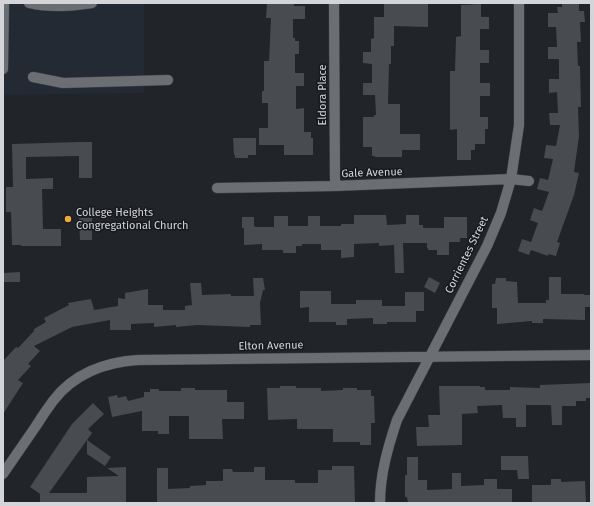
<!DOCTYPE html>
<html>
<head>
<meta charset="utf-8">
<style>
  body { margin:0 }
  #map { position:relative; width:594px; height:506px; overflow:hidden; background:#212428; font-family:"Fira Sans",sans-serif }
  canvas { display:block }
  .frame { position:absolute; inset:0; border:4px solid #d3d5d8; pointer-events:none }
</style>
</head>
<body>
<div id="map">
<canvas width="594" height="506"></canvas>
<div class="frame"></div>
</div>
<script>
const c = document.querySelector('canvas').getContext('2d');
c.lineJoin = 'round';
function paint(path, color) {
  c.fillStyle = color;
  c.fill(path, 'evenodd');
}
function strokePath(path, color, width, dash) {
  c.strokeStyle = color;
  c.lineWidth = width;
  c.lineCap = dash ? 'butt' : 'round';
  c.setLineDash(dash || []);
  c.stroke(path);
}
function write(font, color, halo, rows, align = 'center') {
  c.font = font + ' "Fira Sans",sans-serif';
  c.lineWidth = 3;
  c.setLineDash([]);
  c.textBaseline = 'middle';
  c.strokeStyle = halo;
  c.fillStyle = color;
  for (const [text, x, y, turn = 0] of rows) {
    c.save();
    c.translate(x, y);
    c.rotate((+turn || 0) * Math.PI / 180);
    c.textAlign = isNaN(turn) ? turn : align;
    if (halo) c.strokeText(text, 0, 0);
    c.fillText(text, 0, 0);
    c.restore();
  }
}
paint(new Path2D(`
  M3 3H144V93L3 95Z`), '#242a34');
paint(new Path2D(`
  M267 3H294V6H305V19H293V38H295V41H299V54H295V73H304V86H296V109L304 108V132H311V138H313V155H284V145H259V128H268V103H262V91H264V61H269L271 18H266Z
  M384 3H428V27L394 26V46H391V64H389L388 104H400V134H420V150H402V157H375V156H372V147H363V117H374V115H376L375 95H363V83H372V64L363 63V52H371V39L374 38V17H384Z
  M562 3H579V11H584L585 22H580L581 42H577L578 66H580L581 107H578L579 136 574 172 579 173 574 195 557 242 560 243 556 256 548 254V256L531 250 529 255 518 251 522 239 531 242 538 223 530 220 534 208 542 211 549 192 537 189 540 178 548 180 553 159 544 158 546 145 556 146 560 125H550L549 113H558L557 92 549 93V79H559V59H548V47H557L556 27H548V13H558L557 7H562Z
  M481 4V17H489V29H480V50H489V63H480V83H490V96H480V117H488V129H485V144H475V150H471V160H457V129L450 130V71H455L456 37 461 36V5Z
  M233 138H256V155H248V158H235V155H234Z
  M79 142H92V178H79V156L26 157V179L53 178V189H42L43 229H61V246H21V245H12L11 212H6V187H13L12 144Z
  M354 215H386L387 225 406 224V215H419V225H423V228H444V217H467V238H460V242H449V255H437V250H428V248H427V243H403L404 273H395L394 245 379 246V243L354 244V257L341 258V250H321V244H302V246H296V253H283V250H262V244L244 245V228H242V217H254V226L256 227H274V216H288V226H308V216H320V226H341V224H354Z
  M79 218H92V240H80Z
  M20 272V282H3V273Z
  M429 277 440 283 435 293 424 287Z
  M549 277H561V294H584V295H591V307H585V320L543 319V323H532V321L497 324V308H492V284H495L496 278H506V281L517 282 518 303H546V300H549Z
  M253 278H263L265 290H263L260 303 261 325H250V327L197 325 176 327V325L154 327V323L131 324V330H110V320L72 327 34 346 40 351 28 364 31 366 18 380 23 383 3 414V361L16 347 18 348 34 331V329L46 322 44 318 69 305 68 303 91 299 94 310 118 306V298L125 299V293L148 289V305H163V310H185V306L192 305 190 283H201L202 295 231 294V296H254Z
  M300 291H331V304H356V300H382V306H405V292H424V311H416V322H387V324H373V318L347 319V325H336V322H309V307L300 308Z
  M591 383V398H586V401H576V406H562V425H552L551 405H526V427H516V418H503L502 405 477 406 478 413 462 414V445L417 446 416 427H429L428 415H440L439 386H480V387H485V390H510V387L540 388V385Z
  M280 386H296V388H321V391L343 390V388H357V390H371V396H374L375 423H371V445H360V442H333V429H297V419L268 420 267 388H280Z
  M181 388H195V390H227V402H244V419H222L223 439H189V416H169V434H158V431H142V411L112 417 108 397 117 395 118 398 126 396 128 401 144 397V392H150V389H159V391H181Z
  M93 403 104 414 88 429 92 433 87 440 111 457 105 466 87 454V440L49 493H87V477L119 476 107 468 126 467V503H40V494L30 487 72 424Z
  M501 456H528L529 479H518L517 470H501Z
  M407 457H418V480H427V490L452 489V473H461V486L484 485V479H497V489H512V503H408L407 497H405V475H407Z
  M332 466H354L355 503H157V468H168V489L190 488V486L206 485V481H223V469H232L233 472H254V467H265V480H295V483H318V470H332Z
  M551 479H561V482L585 481 586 503H532V485H551Z`), '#484b50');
const minor = new Path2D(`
  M29 3C50 8 71 6 92 3
  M334 3 335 186
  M3 69 4 3
  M33 77 63 83 168 80
  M217 188 335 186 511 179 529 181
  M3 474C14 458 25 442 36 426 41 418 47 409 53 401 73 374 105 362 138 360L591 355
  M380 503C380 474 388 447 397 420L487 246 501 213 511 179 519 125V3`);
strokePath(minor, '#3f4145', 11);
strokePath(minor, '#6b6f74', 10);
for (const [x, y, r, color] of [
  [68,219,4,"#f0a73e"]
]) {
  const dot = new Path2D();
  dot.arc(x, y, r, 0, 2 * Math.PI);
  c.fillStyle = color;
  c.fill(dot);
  strokePath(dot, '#181a1e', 1.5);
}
write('11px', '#d3d5d8', '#181a1e', [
  ["Eldora Place",323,95,-90],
  ["Gale Avenue",372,173,-2],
  ["Corrientes Street",467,255,-64],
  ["Elton Avenue",271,346,-1]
]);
write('11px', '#d3d5d8', '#181a1e', [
  ["College Heights",76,213],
  ["Congregational Church",76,226]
], 'left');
</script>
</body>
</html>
